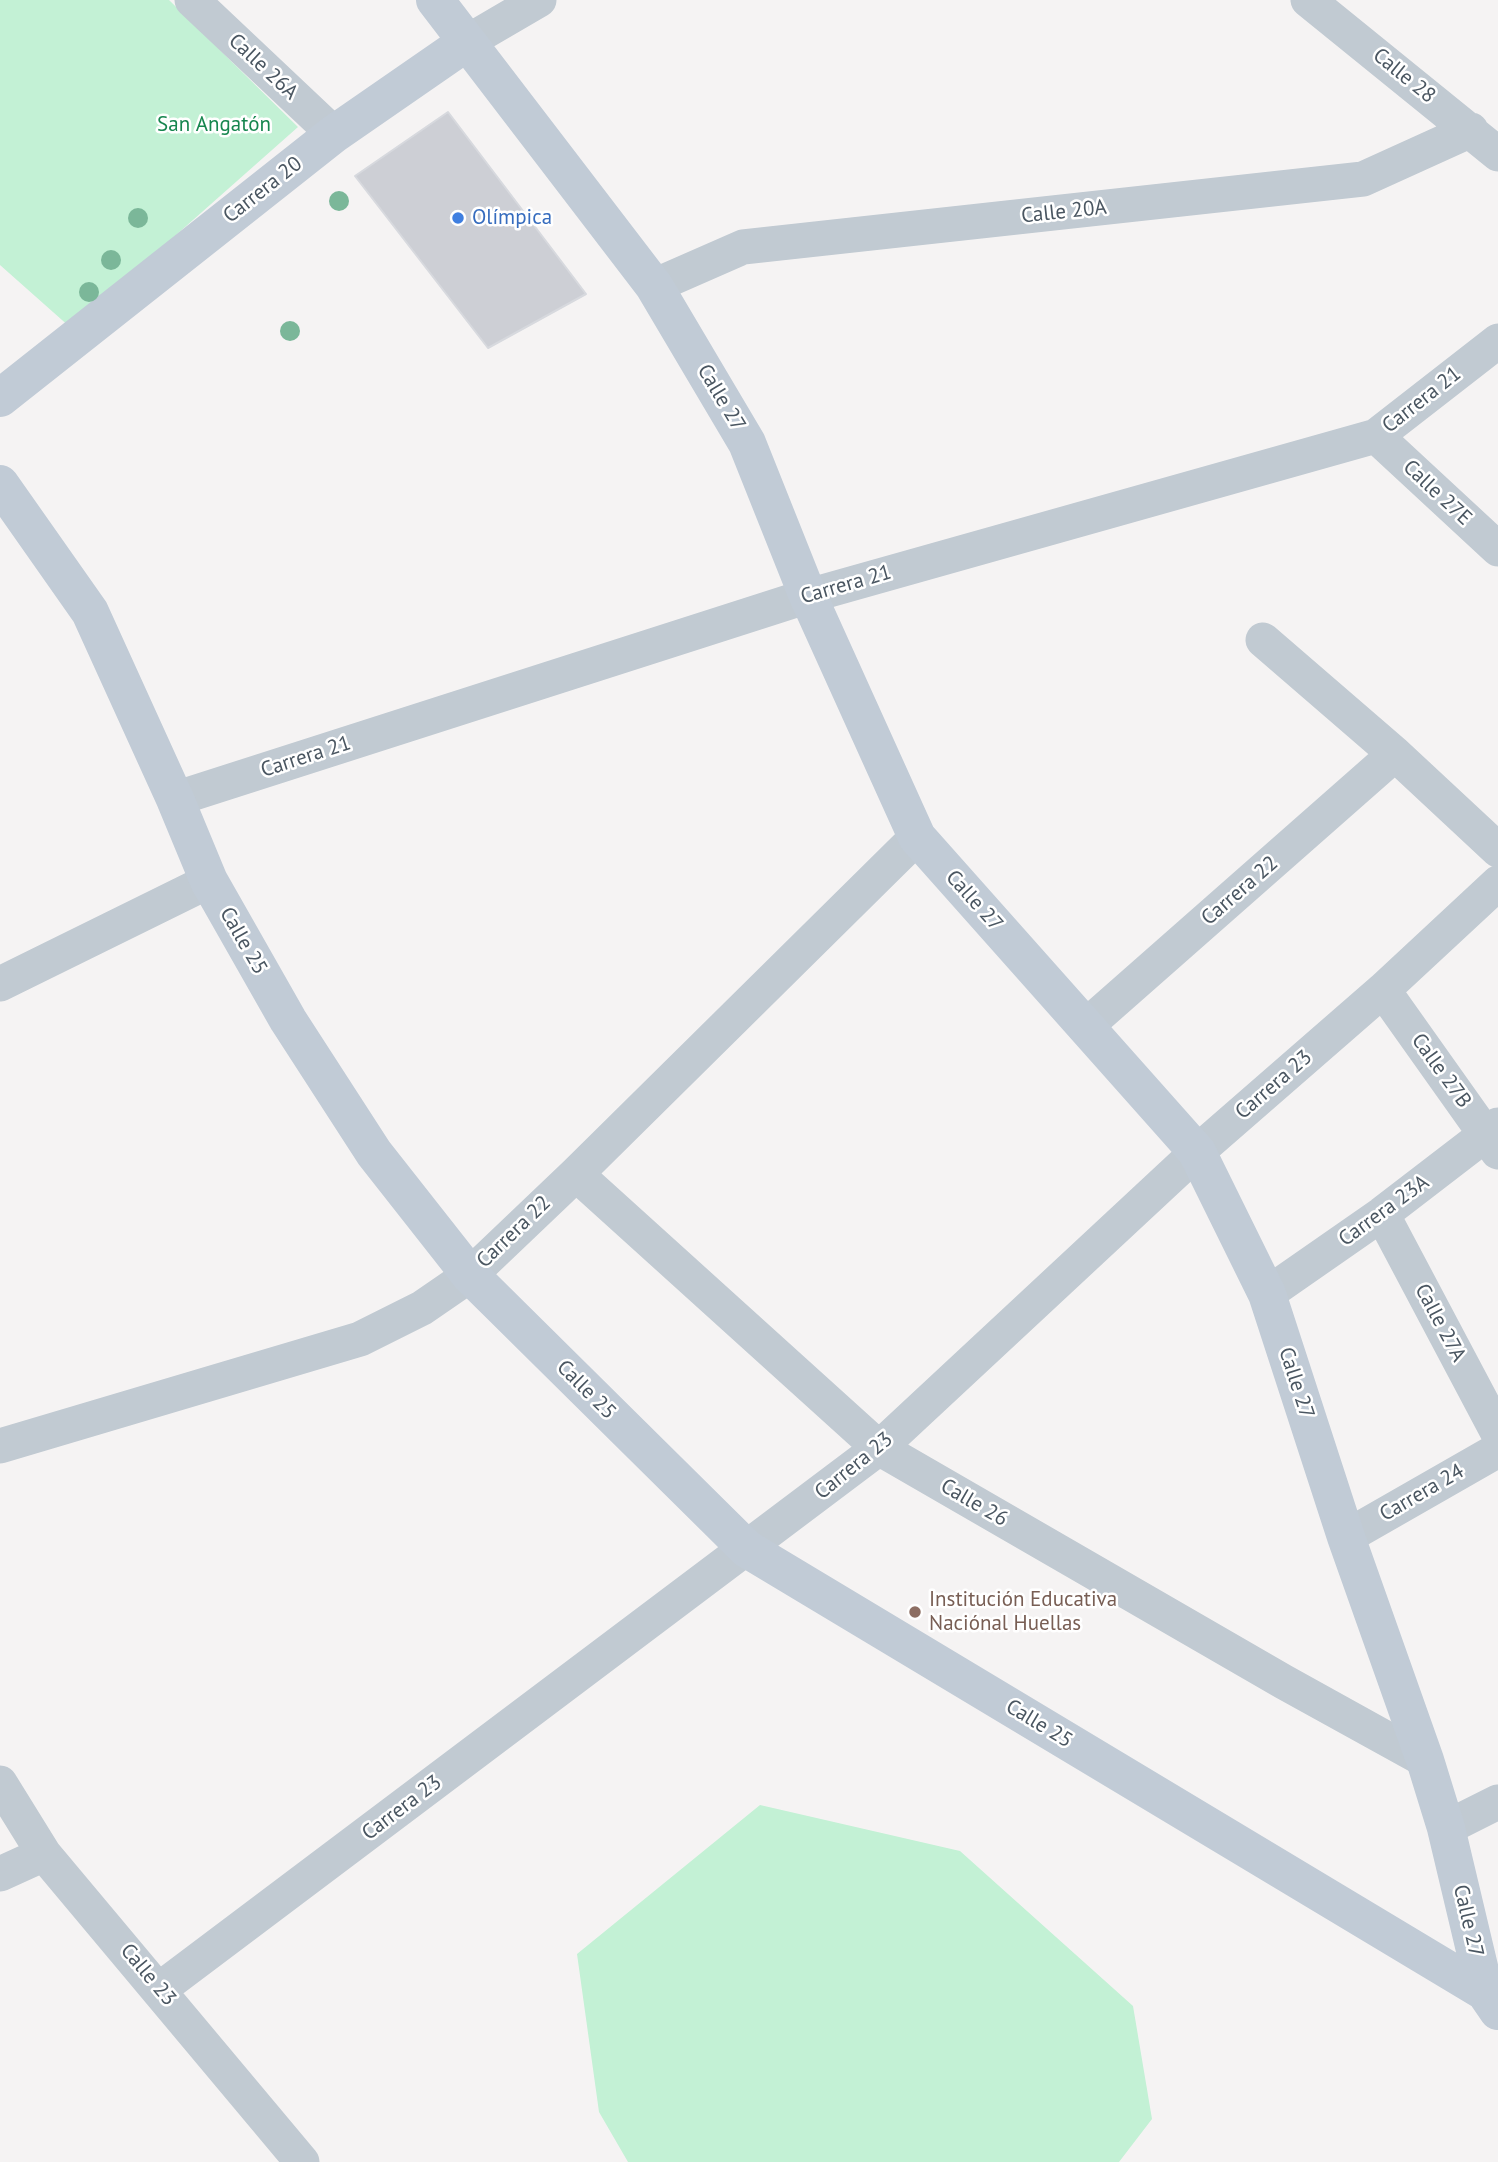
<!DOCTYPE html>
<html>
<head>
<meta charset="utf-8">
<style>
  body { margin:0 }
  canvas { display:block; background:#f5f3f3 }
</style>
</head>
<body>
<canvas width="1498" height="2162"></canvas>
<script>
const c = document.querySelector('canvas').getContext('2d');
c.lineJoin = 'round';
function paint(path, color) {
  c.fillStyle = color;
  c.fill(path, 'evenodd');
}
function strokePath(path, color, width, dash) {
  c.strokeStyle = color;
  c.lineWidth = width;
  c.lineCap = dash ? 'butt' : 'round';
  c.setLineDash(dash || []);
  c.stroke(path);
}
function write(font, color, halo, rows, align = 'center') {
  c.font = font + ' "PT Sans",sans-serif';
  c.lineWidth = 5;
  c.setLineDash([]);
  c.textBaseline = 'middle';
  c.strokeStyle = halo;
  c.fillStyle = color;
  for (const [text, x, y, turn = 0] of rows) {
    c.save();
    c.translate(x, y);
    c.rotate((+turn || 0) * Math.PI / 180);
    c.textAlign = isNaN(turn) ? turn : align;
    if (halo) c.strokeText(text, 0, 0);
    c.fillText(text, 0, 0);
    c.restore();
  }
}
paint(new Path2D(`
  M0 0H169L298 127 71 328 0 265Z
  M760 1805 960 1851 1133 2006 1152 2119 1119 2162H628L599 2112 577 1954Z`), '#c3f1d5');
const building = new Path2D(`
  M448 112 586 294 488 348 355 176Z`);
paint(building, '#cdcfd5');
strokePath(building, '#d7d9de', 2);
strokePath(new Path2D(`
  M192 0 334 134
  M1308 0 1498 154
  M467 42 539 0
  M654 286 743 247 1363 179 1471 130
  M1376 436 1498 549
  M1263 640 1395 754 1498 850
  M175 799 808 596 1376 436 1498 341
  M0 984 209 881
  M1383 990 1498 1152
  M1085 1027 1395 754
  M576 1174 879 1448 1284 1682 1425 1760
  M1382 1214 1498 1433
  M1267 1294 1382 1214 1498 1125
  M0 1446 360 1339 422 1308 470 1275 576 1174 917 837
  M1346 1537 1498 1450
  M0 1783 44 1854 302 2162
  M1446 1828 1498 1802
  M0 1874 44 1854
  M160 1989 879 1448 1197 1152 1383 990 1498 883`), '#c1cad2', 35);
strokePath(new Path2D(`
  M435 0 654 286 747 443 808 596 917 837 1197 1152 1267 1294 1346 1537 1425 1760 1446 1828 1485 1992 1498 2011
  M0 398 334 134 467 42
  M0 484 90 612 175 799 209 881 288 1020 374 1153 470 1275 747 1549 1485 1992`), '#c1cbd6', 38);
c.fillStyle = '#7bb799';
for (const [x, y] of [
  [339,201],
  [138,218],
  [111,260],
  [89,292],
  [290,331]
]) {
  c.beginPath();
  c.arc(x, y, 10, 0, 2 * Math.PI);
  c.fill();
}
for (const [x, y, r, color] of [
  [458,218,7,"#3f7fe0"],
  [915,1612,7,"#8d6e63"]
]) {
  const dot = new Path2D();
  dot.arc(x, y, r, 0, 2 * Math.PI);
  c.fillStyle = color;
  c.fill(dot);
  strokePath(dot, '#fff', 2.5);
}
write('21px', '#4a5661', '#fff', [
  ["Calle 26A",263,67,43],
  ["Calle 28",1404,76,39],
  ["Carrera 20",263,190,-38],
  ["Calle 20A",1064,212,-6],
  ["Calle 27",721,398,59],
  ["Carrera 21",1422,400,-38],
  ["Calle 27E",1437,493,43],
  ["Carrera 21",846,585,-16],
  ["Carrera 21",306,757,-18],
  ["Carrera 22",1240,891,-41],
  ["Calle 27",974,901,48],
  ["Calle 25",243,941,60],
  ["Calle 27B",1441,1071,54],
  ["Carrera 23",1274,1085,-41],
  ["Carrera 23A",1384,1211,-36],
  ["Carrera 22",514,1232,-44],
  ["Calle 27A",1440,1323,62],
  ["Calle 27",1296,1383,72],
  ["Calle 25",586,1390,45],
  ["Carrera 23",854,1466,-39],
  ["Carrera 24",1422,1493,-30],
  ["Calle 26",974,1503,30],
  ["Calle 25",1039,1724,31],
  ["Carrera 23",402,1808,-37],
  ["Calle 27",1468,1921,77],
  ["Calle 23",148,1975,50]
]);
write('21px', '#17864f', '#fff', [
  ["San Angatón",214,125]
]);
write('21px', '#366cbe', '#fff', [
  ["Olímpica",472,218]
], 'left');
write('21px', '#785e54', '#fff', [
  ["Institución Educativa",929,1600],
  ["Naciónal Huellas",929,1624]
], 'left');
</script>
</body>
</html>
